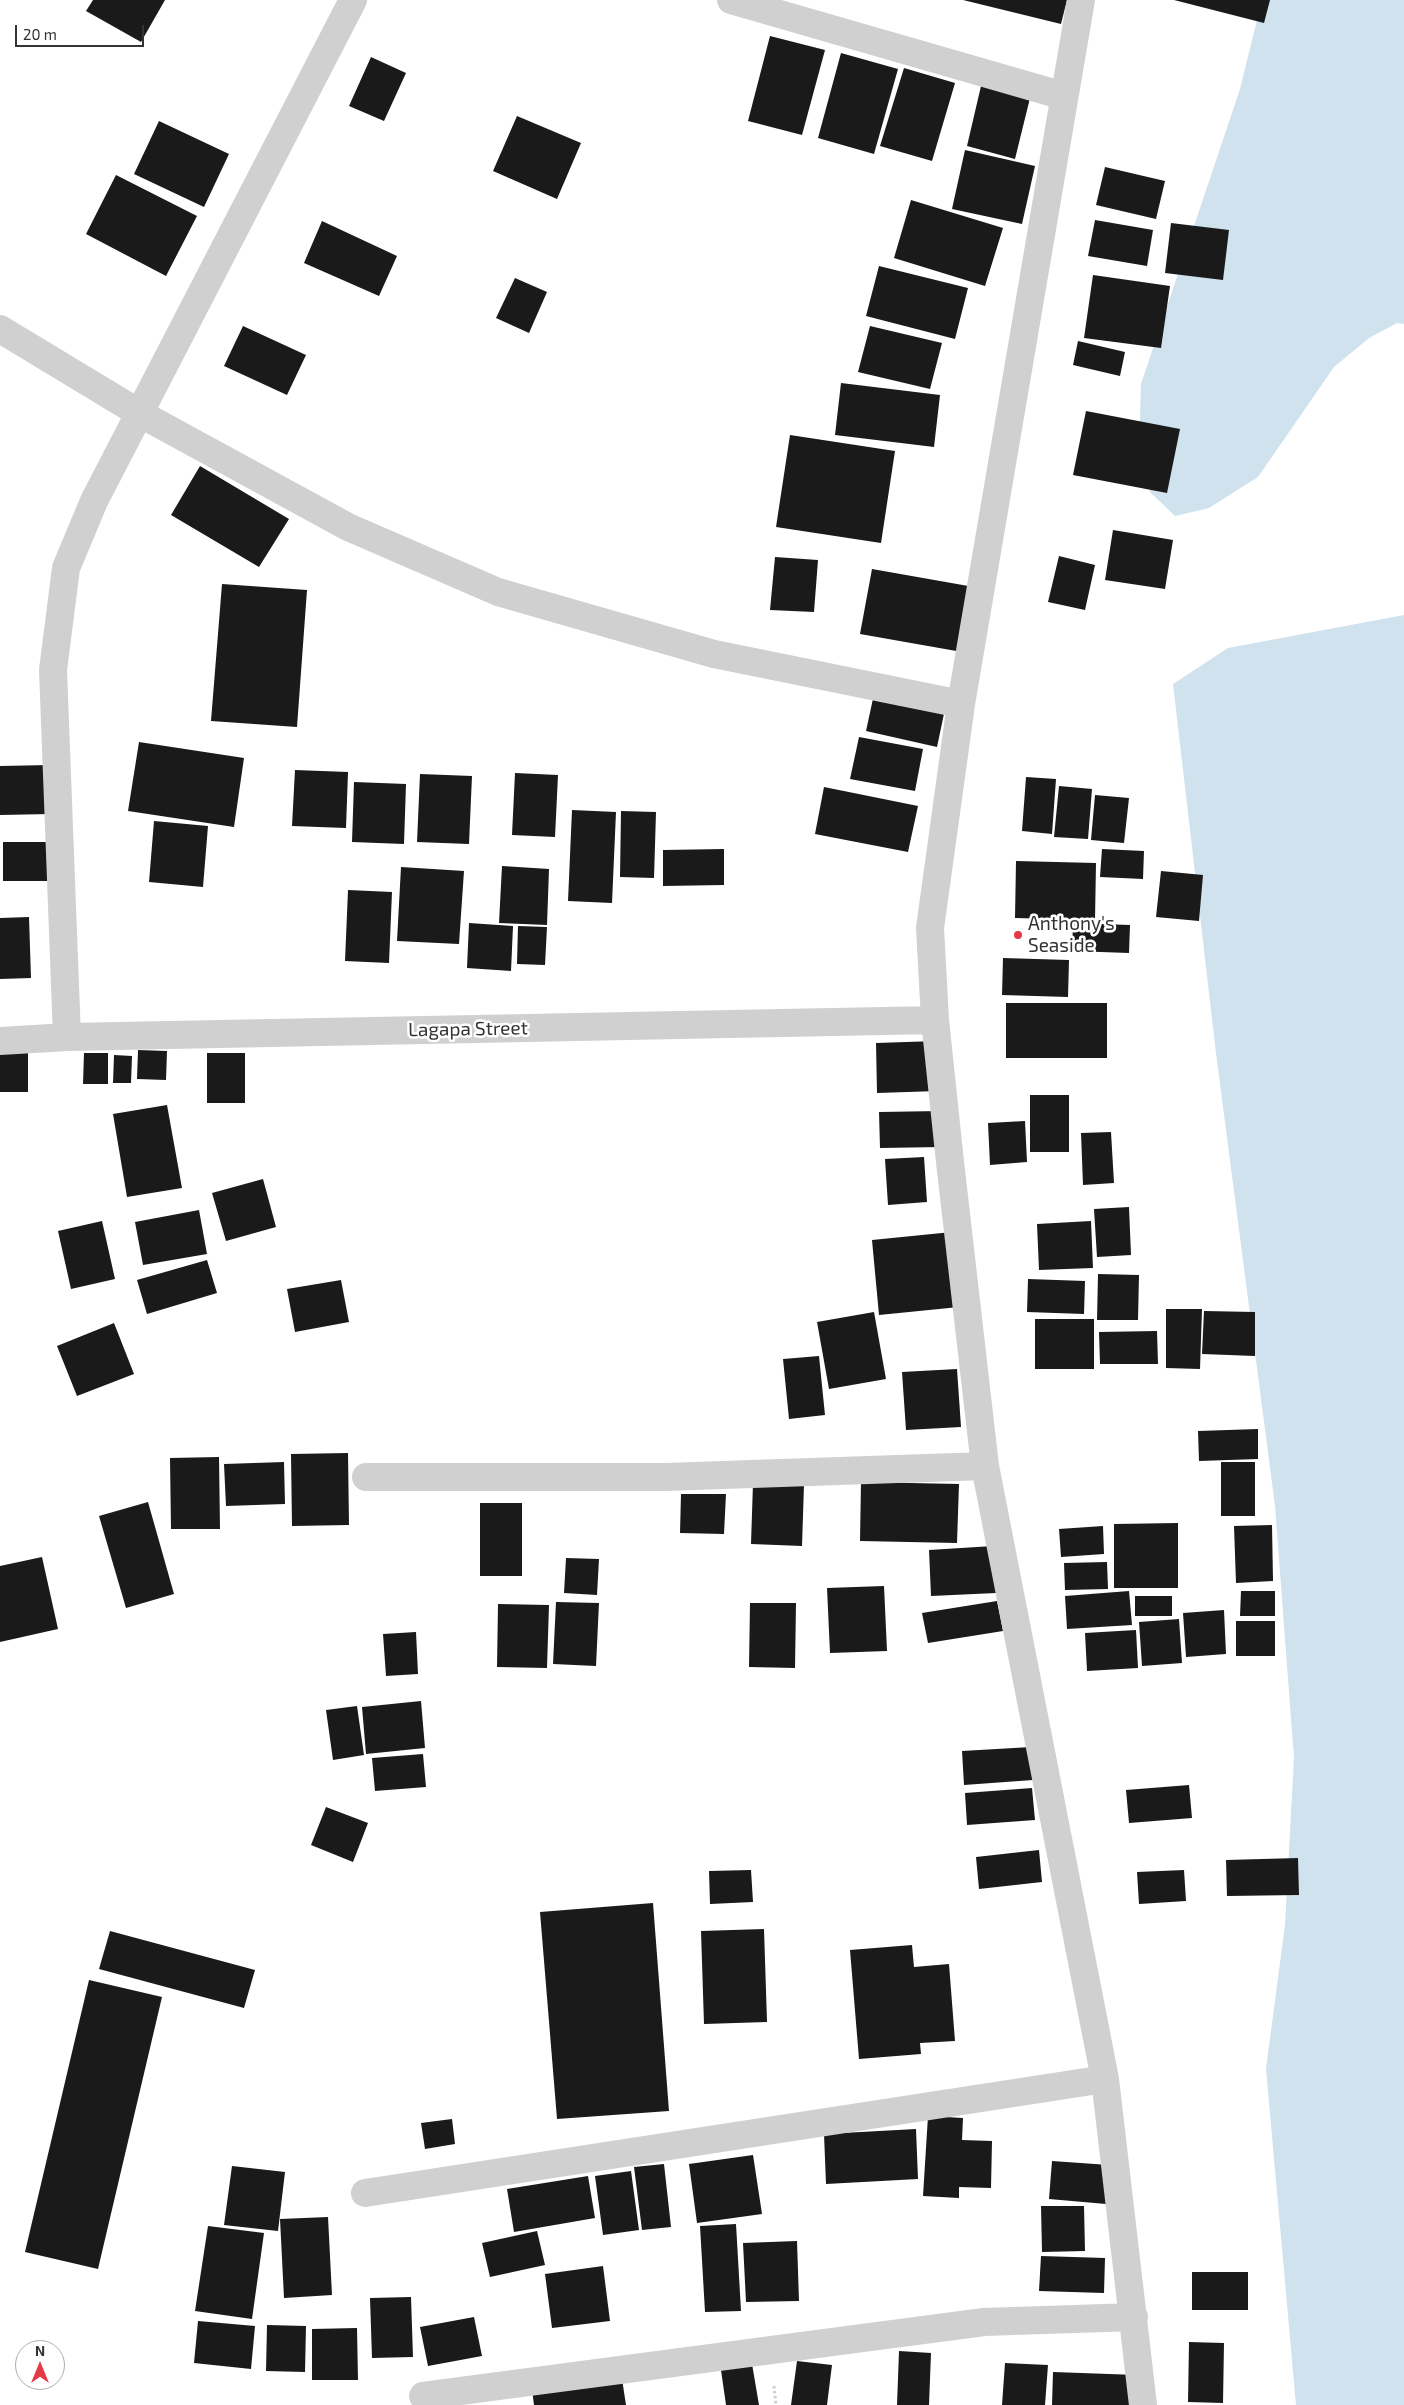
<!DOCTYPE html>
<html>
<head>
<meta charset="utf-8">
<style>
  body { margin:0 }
  #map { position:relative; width:1404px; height:2405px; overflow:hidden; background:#fff; font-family:"Exo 2",sans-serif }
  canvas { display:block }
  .north { position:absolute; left:15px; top:2340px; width:50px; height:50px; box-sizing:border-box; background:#fff; border:1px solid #adadad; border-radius:50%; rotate:0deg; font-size:14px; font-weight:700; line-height:20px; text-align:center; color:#333 }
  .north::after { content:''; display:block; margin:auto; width:18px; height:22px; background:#e63946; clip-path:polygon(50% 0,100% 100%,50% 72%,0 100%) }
  .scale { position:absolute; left:15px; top:25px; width:129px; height:22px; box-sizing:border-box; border:2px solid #333; border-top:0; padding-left:6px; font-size:15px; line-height:18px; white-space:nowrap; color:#333; -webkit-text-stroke:4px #fff; paint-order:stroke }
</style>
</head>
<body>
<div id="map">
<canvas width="1404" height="2405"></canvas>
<div class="north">N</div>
<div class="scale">20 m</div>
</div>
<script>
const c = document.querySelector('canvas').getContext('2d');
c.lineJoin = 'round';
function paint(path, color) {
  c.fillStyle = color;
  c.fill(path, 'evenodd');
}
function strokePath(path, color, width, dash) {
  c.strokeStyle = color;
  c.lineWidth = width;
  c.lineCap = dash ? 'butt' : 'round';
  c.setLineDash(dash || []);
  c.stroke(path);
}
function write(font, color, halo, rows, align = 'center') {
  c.font = font + ' "Exo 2",sans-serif';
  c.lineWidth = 5;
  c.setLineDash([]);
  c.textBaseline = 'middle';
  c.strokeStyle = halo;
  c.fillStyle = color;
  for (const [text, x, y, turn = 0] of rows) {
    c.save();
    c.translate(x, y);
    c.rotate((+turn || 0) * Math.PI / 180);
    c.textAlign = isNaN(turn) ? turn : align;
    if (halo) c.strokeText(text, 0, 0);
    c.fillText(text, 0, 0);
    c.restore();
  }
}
paint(new Path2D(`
  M1262 0H1404V324L1397 323 1369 338 1334 367 1258 477 1209 508 1175 516 1150 492 1139 450 1141 384 1240 89Z
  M1404 615V2405H1296L1266 2069 1285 1925 1294 1758 1275 1506 1216 1053 1173 684 1228 648Z`), '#cfe2ee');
paint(new Path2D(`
  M93 0H165L141 42 86 11Z
  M963 0H1067L1061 24Z
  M1174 0H1270L1264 23Z
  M770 36 825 50 802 135 748 121Z
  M841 53 898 69 874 154 818 138Z
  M371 57 406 73 384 121 349 106Z
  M904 68 955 83 932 161 880 146Z
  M981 86 1030 98 1015 159 967 146Z
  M517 116 581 143 557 199 493 171Z
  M159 121 229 154 204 207 134 174Z
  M965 150 1035 166 1022 224 952 209Z
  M1105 167 1165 181 1156 219 1096 205Z
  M116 175 197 216 166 276 86 234Z
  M911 200 1003 228 985 286 894 258Z
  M1095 220 1153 230 1147 266 1088 256Z
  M322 221 397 256 379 296 304 263Z
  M1171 223 1229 230 1223 280 1165 273Z
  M879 266 968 288 955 339 866 316Z
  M1093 275 1170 286 1161 348 1084 338Z
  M515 278 547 292 529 333 496 318Z
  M243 326 306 355 287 395 224 366Z
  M870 326 942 343 930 389 858 372Z
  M1078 341 1125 352 1120 376 1073 365Z
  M841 383 940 395 934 447 835 435Z
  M1086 411 1180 429 1167 493 1073 475Z
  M790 435 895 451 881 543 776 527Z
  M200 466 289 519 259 567 171 515Z
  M1113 530 1173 540 1165 589 1105 580Z
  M1059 556 1095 565 1085 610 1048 602Z
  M775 557 818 560 814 612 770 610Z
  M872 569 974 587 962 652 860 634Z
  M222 584 307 590 297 727 211 721Z
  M874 694 945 709 937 747 866 731Z
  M859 737 923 749 915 791 850 779Z
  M139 742 244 758 234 827 128 811Z
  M50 765 51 814 0 815V766Z
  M295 770 348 772 346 828 292 826Z
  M515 773 558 775 555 837 512 835Z
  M420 774 472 776 469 844 417 842Z
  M1026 777 1056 779 1052 834 1022 831Z
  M354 782 406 784 404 844 352 842Z
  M1059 786 1092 789 1088 839 1054 837Z
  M824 787 918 806 908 852 815 834Z
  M1095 795 1129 798 1124 843 1091 840Z
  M572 810 616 812 612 903 568 901Z
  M621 811 656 812 654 878 620 877Z
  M154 821 208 826 203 887 149 882Z
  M3 842H52V881H3Z
  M724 849V885L663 886V850Z
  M1102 849 1144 851 1143 879 1100 877Z
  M1016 861 1096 863 1095 920 1015 918Z
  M502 866 549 869 547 925 499 923Z
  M401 867 464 871 459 944 397 941Z
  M1161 871 1203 875 1199 921 1156 917Z
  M348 890 392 892 389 963 345 961Z
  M29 917 31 978 0 979V918Z
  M469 923 513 926 511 971 467 968Z
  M1073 923 1130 925 1129 953 1072 951Z
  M518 926 547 927 545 965 517 964Z
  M1003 958 1069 960 1068 997 1002 995Z
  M1006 1003H1107V1058H1006Z
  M937 1041 938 1091 877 1093 876 1043Z
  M0 1050H28V1092H0Z
  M138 1050 167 1051 166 1080 137 1079Z
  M84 1053H108V1084H83Z
  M207 1053H245V1103H207Z
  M114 1055 132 1056 131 1083H113Z
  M1030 1095H1069V1152H1030Z
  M167 1105 182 1188 127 1197 113 1114Z
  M941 1111 942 1147 880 1148 879 1112Z
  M1025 1121 1027 1162 990 1165 988 1123Z
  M1111 1132 1114 1183 1083 1185 1081 1133Z
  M924 1157 927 1202 888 1205 885 1159Z
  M263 1179 276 1227 226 1241 212 1193Z
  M1129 1207 1131 1255 1097 1257 1094 1209Z
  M199 1210 207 1254 143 1265 135 1222Z
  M102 1221 115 1279 71 1289 58 1231Z
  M1091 1221 1093 1268 1039 1270 1037 1224Z
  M952 1232 959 1307 879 1315 872 1240Z
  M207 1260 217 1293 147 1314 137 1280Z
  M1098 1274 1139 1275 1138 1320H1097Z
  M1028 1279 1085 1281 1084 1314 1027 1312Z
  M341 1280 349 1322 295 1332 287 1289Z
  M1166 1309H1202L1200 1369 1166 1368Z
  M1204 1311 1255 1312V1356L1202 1354Z
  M874 1312 886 1379 829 1389 817 1322Z
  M1035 1319H1094V1369H1035Z
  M114 1323 134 1374 77 1396 57 1346Z
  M1157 1331 1158 1364H1100L1099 1332Z
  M819 1356 825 1415 789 1419 783 1359Z
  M957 1369 961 1427 906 1430 902 1372Z
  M1258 1429V1459L1199 1461 1198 1431Z
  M348 1453 349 1525 292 1526 291 1454Z
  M219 1457 220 1529H171L170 1458Z
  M284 1462 285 1504 226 1506 224 1464Z
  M1221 1462H1255V1516H1221Z
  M861 1482 959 1484 957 1543 860 1541Z
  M753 1483 804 1485 802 1546 751 1544Z
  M681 1494H726L724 1534 680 1533Z
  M148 1502 174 1594 126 1608 99 1516Z
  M480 1503H522V1576H480Z
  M1178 1523V1588H1114V1524Z
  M1272 1525 1273 1581 1236 1583 1234 1526Z
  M1103 1526 1104 1554 1061 1557 1059 1529Z
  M993 1546 996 1593 931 1596 929 1550Z
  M42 1557 58 1629 0 1642V1566Z
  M566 1558 599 1559 597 1595 564 1593Z
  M1107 1562 1108 1589 1065 1590 1064 1563Z
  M884 1586 887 1651 830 1653 827 1588Z
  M1129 1591 1132 1625 1067 1629 1065 1596Z
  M1241 1591H1275V1616H1240Z
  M1135 1596H1172V1616H1135Z
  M997 1601 1003 1631 928 1643 922 1613Z
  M556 1602 599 1603 596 1666 553 1664Z
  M750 1603H796L795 1668 749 1667Z
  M498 1604 549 1605 547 1668 497 1667Z
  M1224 1610 1226 1654 1186 1657 1183 1613Z
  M1179 1619 1182 1663 1142 1666 1139 1622Z
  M1236 1621H1275V1656H1236Z
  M1136 1630 1138 1668 1087 1671 1085 1633Z
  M416 1632 418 1674 386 1676 383 1634Z
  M421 1701 425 1748 366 1754 362 1707Z
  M357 1706 364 1755 333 1760 326 1710Z
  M1031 1747 1033 1780 964 1785 962 1751Z
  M423 1754 426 1787 375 1791 372 1758Z
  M1189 1785 1192 1818 1129 1823 1126 1790Z
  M1032 1788 1035 1820 967 1825 965 1793Z
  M326 1807 368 1823 353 1862 311 1845Z
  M1039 1850 1042 1882 979 1889 976 1857Z
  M1298 1858 1299 1895 1227 1896 1226 1860Z
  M751 1870 753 1902 710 1904 709 1871Z
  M1184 1870 1186 1901 1139 1904 1137 1872Z
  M653 1903 669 2111 557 2119 540 1912Z
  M764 1929 767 2022 704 2024 701 1931Z
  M110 1931 255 1970 244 2008 99 1969Z
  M912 1945 914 1967 949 1964 955 2041 920 2043 921 2054 859 2059 850 1950Z
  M89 1980 162 1997 98 2269 25 2252Z
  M928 2116 963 2118 962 2140 992 2141 991 2188 959 2187V2198L923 2196Z
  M452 2119 455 2144 425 2149 421 2123Z
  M916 2129 918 2179 826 2184 824 2134Z
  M753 2155 762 2214 697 2223 689 2164Z
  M1052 2161 1109 2165 1106 2204 1049 2199Z
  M664 2164 671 2227 642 2230 634 2167Z
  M232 2166 285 2172 278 2231 224 2225Z
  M631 2171 639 2230 603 2235 595 2176Z
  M588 2176 595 2218 514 2232 507 2189Z
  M1041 2206H1084L1085 2251 1042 2252Z
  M328 2217 332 2295 284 2298 280 2219Z
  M736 2224 741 2311 705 2312 700 2226Z
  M208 2226 264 2233 252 2319 195 2311Z
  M537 2231 545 2265 490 2277 482 2243Z
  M797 2241 799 2301 746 2302 743 2243Z
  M1041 2256 1105 2258 1104 2293 1039 2291Z
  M603 2266 610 2321 552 2328 545 2274Z
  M1192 2272H1248V2310H1192Z
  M411 2297 413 2357 372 2358 370 2298Z
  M474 2317 482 2356 428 2366 420 2327Z
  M198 2321 255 2326 251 2369 194 2363Z
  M267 2325 306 2326 305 2372 266 2371Z
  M357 2328 358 2380H312V2329Z
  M1189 2342 1224 2343 1223 2403 1188 2402Z
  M899 2351 931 2353 929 2405H897Z
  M751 2358 759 2405H726L720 2363Z
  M797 2361 832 2365 827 2405H791Z
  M1005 2363 1048 2365 1045 2405H1002Z
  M1053 2372 1137 2375 1136 2405H1052Z
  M622 2379 626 2405H534L532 2390Z`), '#1a1a1a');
strokePath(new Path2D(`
  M774 2386 776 2405`), '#cdcdcd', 3, [2.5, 2.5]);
strokePath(new Path2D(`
  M731 0 1064 96
  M1081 0 961 704 930 928 935 1020 950 1162 985 1466 1105 2079 1143 2405
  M0 329 139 413 348 527 498 592 714 654 961 704
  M67 1037 53 670 66 568 94 501 353 0
  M0 1041 67 1037 935 1020
  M366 1477H665L985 1466
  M365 2193 1105 2079
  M423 2396 984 2322 1134 2317`), '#d0d0d0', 28);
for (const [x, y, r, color] of [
  [1018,935,5,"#e63946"]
]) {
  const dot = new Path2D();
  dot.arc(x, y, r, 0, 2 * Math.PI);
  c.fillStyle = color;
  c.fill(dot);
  strokePath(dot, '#fff', 2);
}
write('19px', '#333', '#fff', [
  ["Anthony's",1028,924],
  ["Seaside",1028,946]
], 'left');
write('19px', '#333', '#fff', [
  ["Lagapa Street",468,1029,-1]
]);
</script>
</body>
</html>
